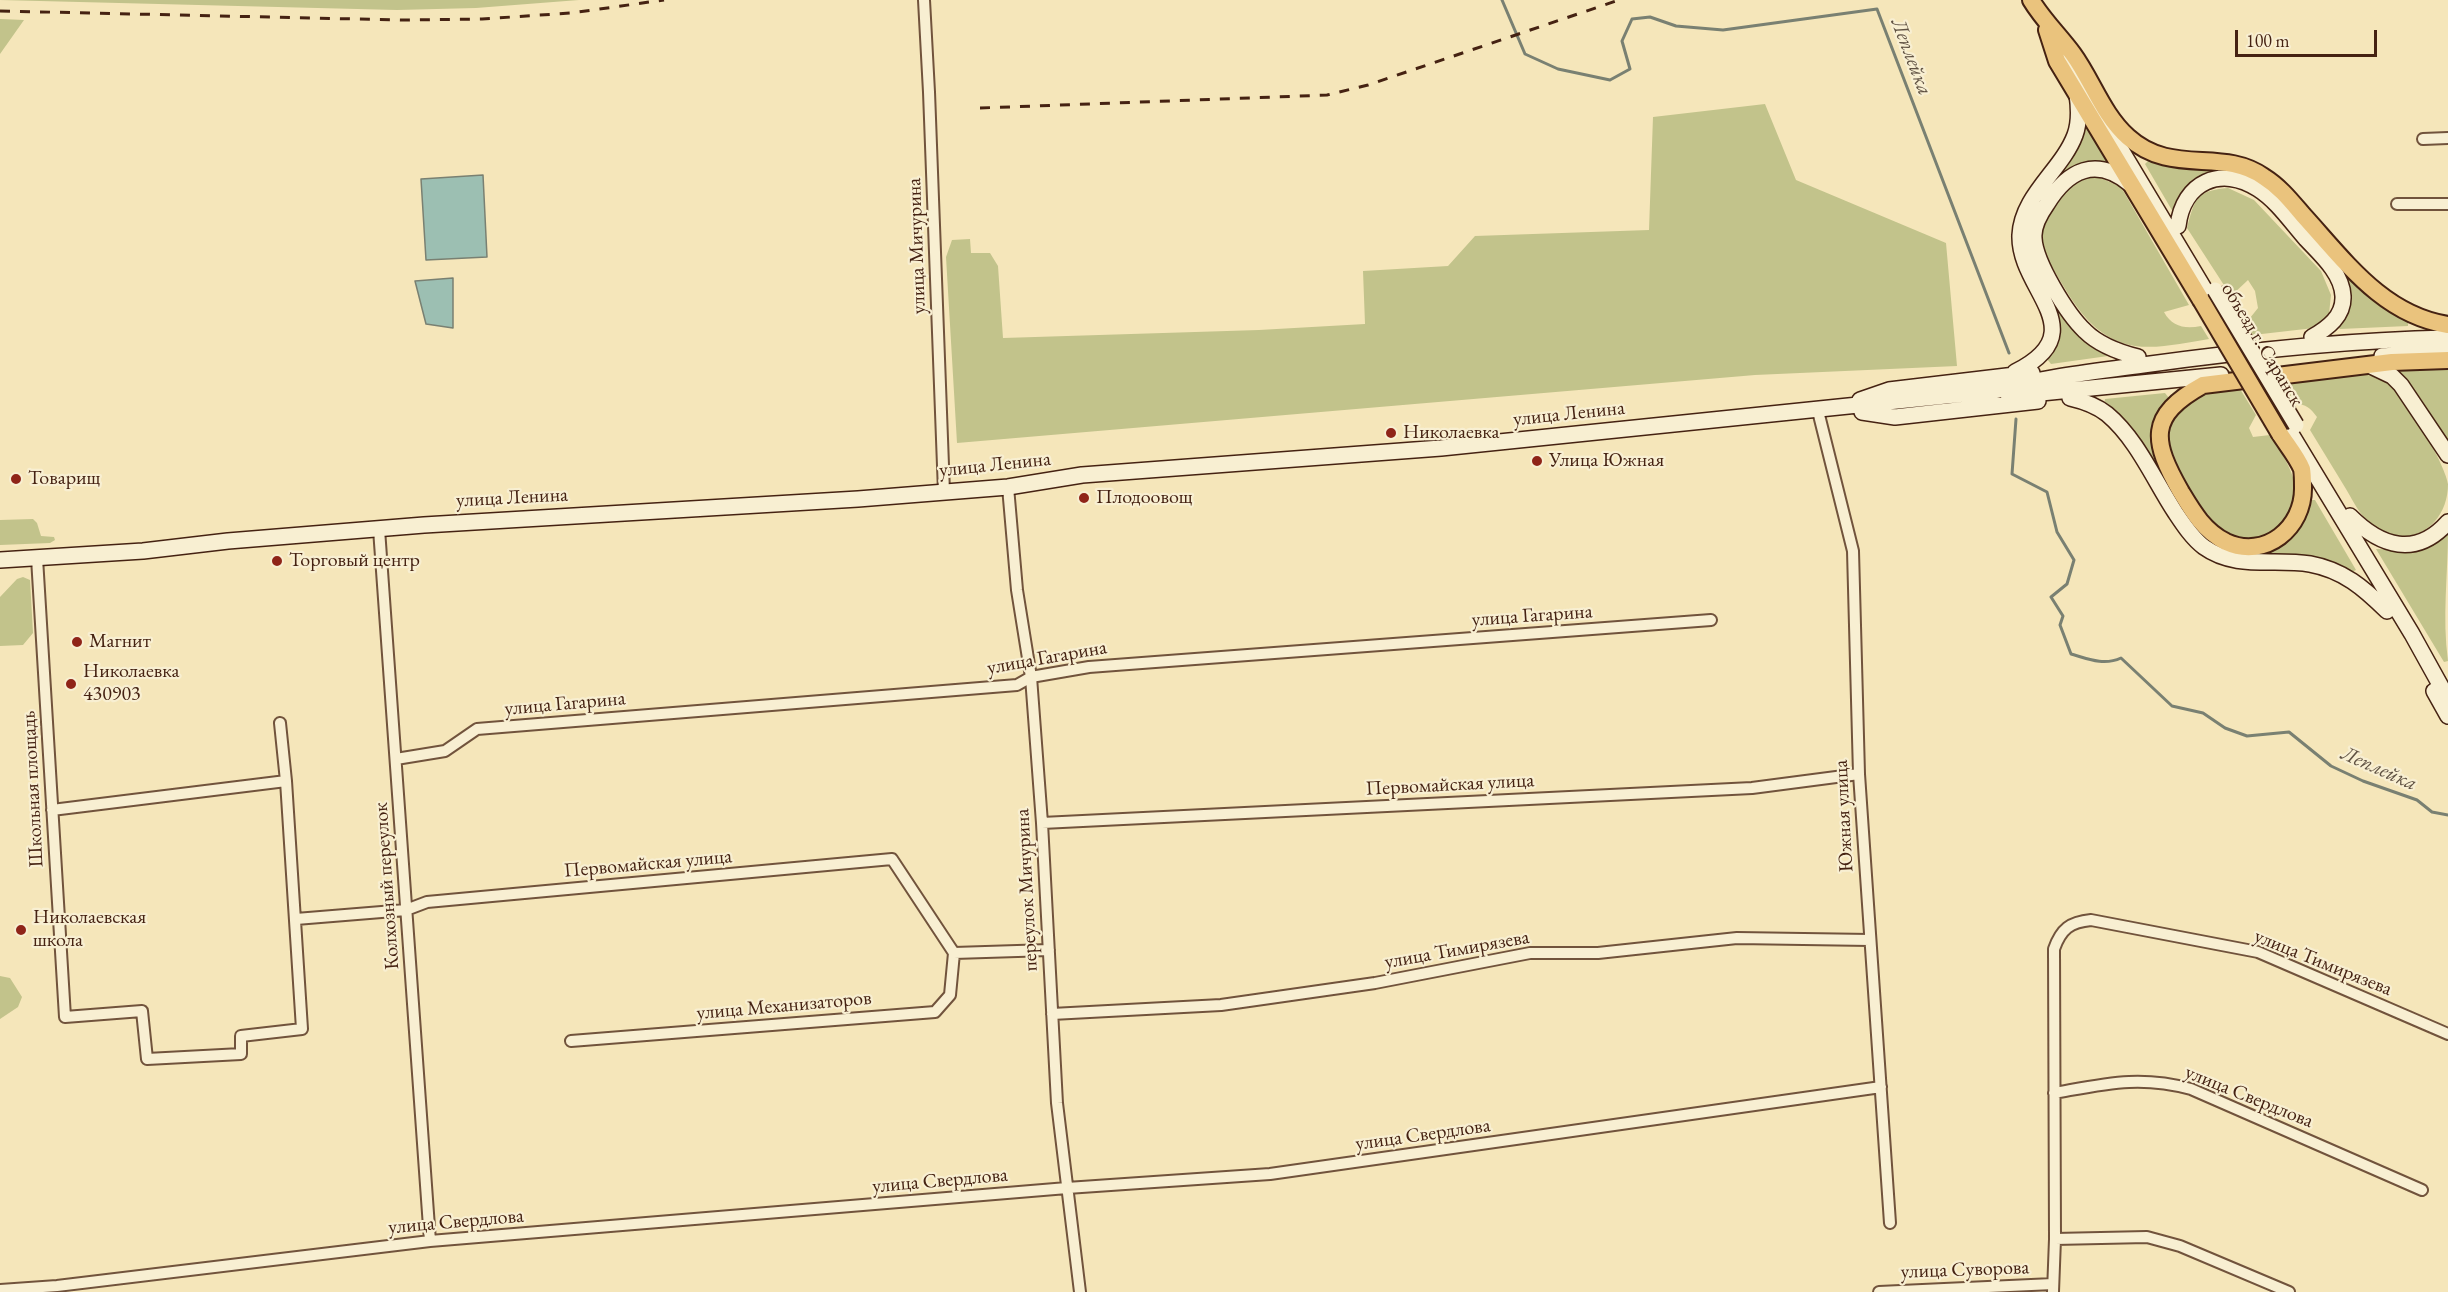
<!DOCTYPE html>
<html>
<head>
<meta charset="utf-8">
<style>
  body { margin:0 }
  #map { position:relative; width:2448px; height:1292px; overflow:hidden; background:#f5e6ba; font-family:"EB Garamond",serif }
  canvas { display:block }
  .scale { position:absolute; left:2235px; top:30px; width:142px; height:27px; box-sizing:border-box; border:3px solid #452212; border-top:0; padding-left:8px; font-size:18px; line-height:21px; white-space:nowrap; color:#452212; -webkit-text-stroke:4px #f8efd2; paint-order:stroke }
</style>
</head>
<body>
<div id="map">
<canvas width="2448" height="1292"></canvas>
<div class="scale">100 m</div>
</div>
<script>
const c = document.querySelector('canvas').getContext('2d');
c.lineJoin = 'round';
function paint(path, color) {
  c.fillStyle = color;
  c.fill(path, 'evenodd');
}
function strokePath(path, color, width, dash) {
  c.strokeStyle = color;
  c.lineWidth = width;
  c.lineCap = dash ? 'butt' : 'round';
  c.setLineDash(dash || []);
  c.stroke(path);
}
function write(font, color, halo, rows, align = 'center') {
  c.font = font + ' "EB Garamond",serif';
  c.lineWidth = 4.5;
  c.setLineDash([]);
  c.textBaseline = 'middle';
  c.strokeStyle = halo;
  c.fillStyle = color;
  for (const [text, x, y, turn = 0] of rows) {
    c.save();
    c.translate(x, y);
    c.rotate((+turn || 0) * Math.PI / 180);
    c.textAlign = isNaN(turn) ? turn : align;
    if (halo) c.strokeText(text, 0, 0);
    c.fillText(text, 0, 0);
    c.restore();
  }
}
paint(new Path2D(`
  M0 0H579L476 8 397 10Z
  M0 19 24 20 0 54Z
  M1765 104 1796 180 1946 243 1957 366 1755 375 957 443 946 257 952 240 970 239 971 253H990L998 266 1003 338 1259 330 1365 324 1363 271 1448 266 1475 236 1649 230 1653 117Z
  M2089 123 2112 159 2107 163C2083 160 2074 166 2055 180L2081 141 2085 125Z
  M2149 160 2185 168 2224 170C2194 175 2183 182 2173 212L2145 164Z
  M2094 175 2121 187 2189 305 2164 312C2172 327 2185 329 2201 326L2209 339C2182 343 2149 352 2122 343 2096 334 2078 311 2064 287 2056 274 2048 261 2043 246 2038 228 2054 197 2069 186 2076 181 2086 178 2094 175Z
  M2228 188 2254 200 2321 271 2331 295 2329 314 2314 328 2253 335 2246 323 2258 308 2255 291 2248 280 2231 296 2187 228C2195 198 2196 191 2228 188Z
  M2344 270 2377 302 2408 321V326L2340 329 2338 327 2342 271Z
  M2055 305 2078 334 2108 356 2051 364 2047 359C2060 342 2062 326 2055 305Z
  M2448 365V443L2421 399 2398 373 2399 368Z
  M2349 373C2367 374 2382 376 2396 389 2408 399 2447 469 2448 484 2448 520 2419 546 2385 533 2378 530 2368 521 2363 516 2356 508 2351 497 2346 489 2334 469 2322 450 2310 430L2317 417C2310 408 2305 403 2292 404L2280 382Z
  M2227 389H2240L2256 415 2249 428 2253 437 2270 435C2281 452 2295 472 2296 493 2297 531 2254 548 2223 534 2207 527 2196 507 2188 493 2180 479 2164 455 2164 439 2164 426 2177 407 2188 401 2199 395 2215 393 2227 389Z
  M2165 393 2169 398C2152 422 2154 453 2163 479L2104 405 2105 399Z
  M2310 500H2315L2356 570 2352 572C2321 553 2289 555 2254 554 2283 539 2302 535 2310 500Z
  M33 519 37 523 41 536 54 537 55 540 50 543 0 545V520Z
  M2448 531C2448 575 2442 617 2448 661L2444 662 2376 549 2417 550 2433 544Z
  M23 577 30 580 33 633 23 645 0 646V597L17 579Z
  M0 976 10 978 22 997 18 1007 0 1019Z`), '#c2c38b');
const water = new Path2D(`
  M483 175 487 257 426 260 421 179Z
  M453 278V328L426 324 415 281Z`);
paint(water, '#9cbfb2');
strokePath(water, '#798072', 1.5);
strokePath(new Path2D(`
  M1502 0 1525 54 1558 69 1610 80 1630 69 1622 41 1632 19 1650 17 1676 26 1723 30 1877 9 2009 353
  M2016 419 2012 474 2047 492 2057 532 2074 560 2067 584 2051 597 2063 616 2060 625 2071 654C2088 659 2104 666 2121 658L2172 706 2203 713 2225 728 2247 736 2289 732 2331 766 2363 781 2417 800 2432 812 2448 815`), '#798072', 3);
const street = new Path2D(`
  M924 0 929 92 944 492
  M2423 139 2448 138
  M2397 204H2448
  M1818 411 1853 551 1859 774 1890 1223
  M1008 487 1017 590 1031 677 1042 823 1057 1103 1080 1292
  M379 529 430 1241
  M37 558 65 1017 142 1011 147 1059 241 1054V1036L302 1029 286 781 280 723
  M396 759 445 751 477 729 1017 685 1031 677 1089 667 1711 620
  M52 810 286 781
  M1042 823 1752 788 1859 774
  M296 919 406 910 427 902 892 859 954 953
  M954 953 1049 950
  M1052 1014 1221 1005 1375 983 1530 953H1598L1737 938 1870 940
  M571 1041 935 1012 950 995 954 953
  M2054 1093C2105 1084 2139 1075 2191 1089L2422 1190
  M2055 1239 2147 1237 2180 1246 2289 1292
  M0 1290 57 1286 430 1241 1067 1188 1270 1174 1881 1087
  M1879 1292 2053 1284
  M2053 1292 2055 1239 2054 949C2061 929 2070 922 2091 920L2258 952 2448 1034`);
const secondary = new Path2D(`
  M2056 41 2208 295
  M2130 184C2096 156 2068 170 2047 204 2040 214 2033 226 2034 238 2035 262 2067 314 2085 331 2099 345 2118 352 2138 357
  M2178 226C2183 182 2221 165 2258 189 2277 201 2291 222 2306 239 2320 254 2342 273 2343 296 2344 316 2328 328 2312 337
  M2382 356 2448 351
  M2371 366 2392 376 2401 385 2448 455
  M2015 372C2097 331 2018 290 2020 235 2022 195 2062 170 2075 135 2080 122 2079 108 2077 94
  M2006 392 2031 394 2221 375
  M2070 398C2083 401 2097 406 2107 414 2137 439 2154 480 2175 512 2183 524 2192 538 2204 547 2236 570 2274 558 2310 564 2343 570 2364 588 2387 611
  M1860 400 1889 390 2032 373
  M1862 412 1895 417 2038 401
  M2288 429 2412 634 2448 699
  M2350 516C2381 547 2416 558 2448 522
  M0 560 143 551 228 541 424 525 858 499 1008 487 1082 475 1441 448 1994 391C2042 377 2093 372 2143 365 2244 351 2346 340 2448 338
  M2434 691 2448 716`);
const primary = new Path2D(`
  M2031 0C2043 20 2059 35 2073 54 2092 80 2103 115 2128 137 2172 177 2222 147 2264 177 2280 187 2291 201 2303 215 2345 261 2383 315 2448 325
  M2047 30 2057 61 2201 300
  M2280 434C2287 445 2297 457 2302 469 2303 474 2303 482 2303 487 2304 528 2265 560 2226 542 2204 531 2193 512 2181 492 2152 441 2147 416 2203 385L2392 362 2448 360`);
strokePath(street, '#71533c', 14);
strokePath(secondary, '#452212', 18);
strokePath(primary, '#452212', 20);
strokePath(street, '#f8efd2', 10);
strokePath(secondary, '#f8efd2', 15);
strokePath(primary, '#eac37d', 16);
strokePath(new Path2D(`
  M0 11 400 20 482 19 571 13 664 0
  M980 108 1327 95 1368 85 1619 0`), '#452212', 3, [10, 10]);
const secondaryBridge = new Path2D(`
  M2215 290 2296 425`);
const primaryBridge = new Path2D(`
  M2201 300 2280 434`);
strokePath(secondaryBridge, '#452212', 18, []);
strokePath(primaryBridge, '#452212', 20, []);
strokePath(secondaryBridge, '#f8efd2', 15);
strokePath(primaryBridge, '#eac37d', 16);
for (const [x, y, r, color] of [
  [1391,433,6,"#8f2418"],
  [1537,461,6,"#8f2418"],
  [16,479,6,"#8f2418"],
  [1084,498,6,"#8f2418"],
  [277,561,6,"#8f2418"],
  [77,642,6,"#8f2418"],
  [71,684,6,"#8f2418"],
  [21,930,6,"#8f2418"]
]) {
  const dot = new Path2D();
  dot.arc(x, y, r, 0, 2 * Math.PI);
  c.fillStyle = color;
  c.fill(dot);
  strokePath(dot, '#f8efd2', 2);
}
write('20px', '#452212', '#f8efd2', [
  ["улица Мичурина",917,246,-92],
  ["объезд г. Саранск",2262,345,59],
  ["улица Ленина",1569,414,-6],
  ["улица Ленина",995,465,-6],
  ["улица Ленина",512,498,-3],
  ["улица Гагарина",1532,616,-4],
  ["улица Гагарина",1047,658,-10],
  ["улица Гагарина",565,704,-5],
  ["Первомайская улица",1450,785,-3],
  ["Школьная площадь",33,789,-93],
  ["Южная улица",1844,816,-93],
  ["Первомайская улица",648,864,-5],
  ["Колхозный переулок",387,886,-94],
  ["переулок Мичурина",1027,890,-93],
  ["улица Тимирязева",1457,950,-10],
  ["улица Тимирязева",2323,963,22],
  ["улица Механизаторов",784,1006,-5],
  ["улица Свердлова",2249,1097,22],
  ["улица Свердлова",1423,1135,-8],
  ["улица Свердлова",940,1181,-5],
  ["улица Свердлова",456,1222,-5],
  ["улица Суворова",1965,1270,-2]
]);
write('20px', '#452212', '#f8efd2', [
  ["Николаевка",1403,433],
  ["Улица Южная",1549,461],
  ["Товарищ",28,479],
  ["Плодоовощ",1096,498],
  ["Торговый центр",289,561],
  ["Магнит",89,642],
  ["Николаевка",83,672],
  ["430903",83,695],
  ["Николаевская",33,918],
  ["школа",33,941]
], 'left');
write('italic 21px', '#5f5142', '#f8efd2', [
  ["Леплейка",1911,57,69],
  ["Леплейка",2379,769,24]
]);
</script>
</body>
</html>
